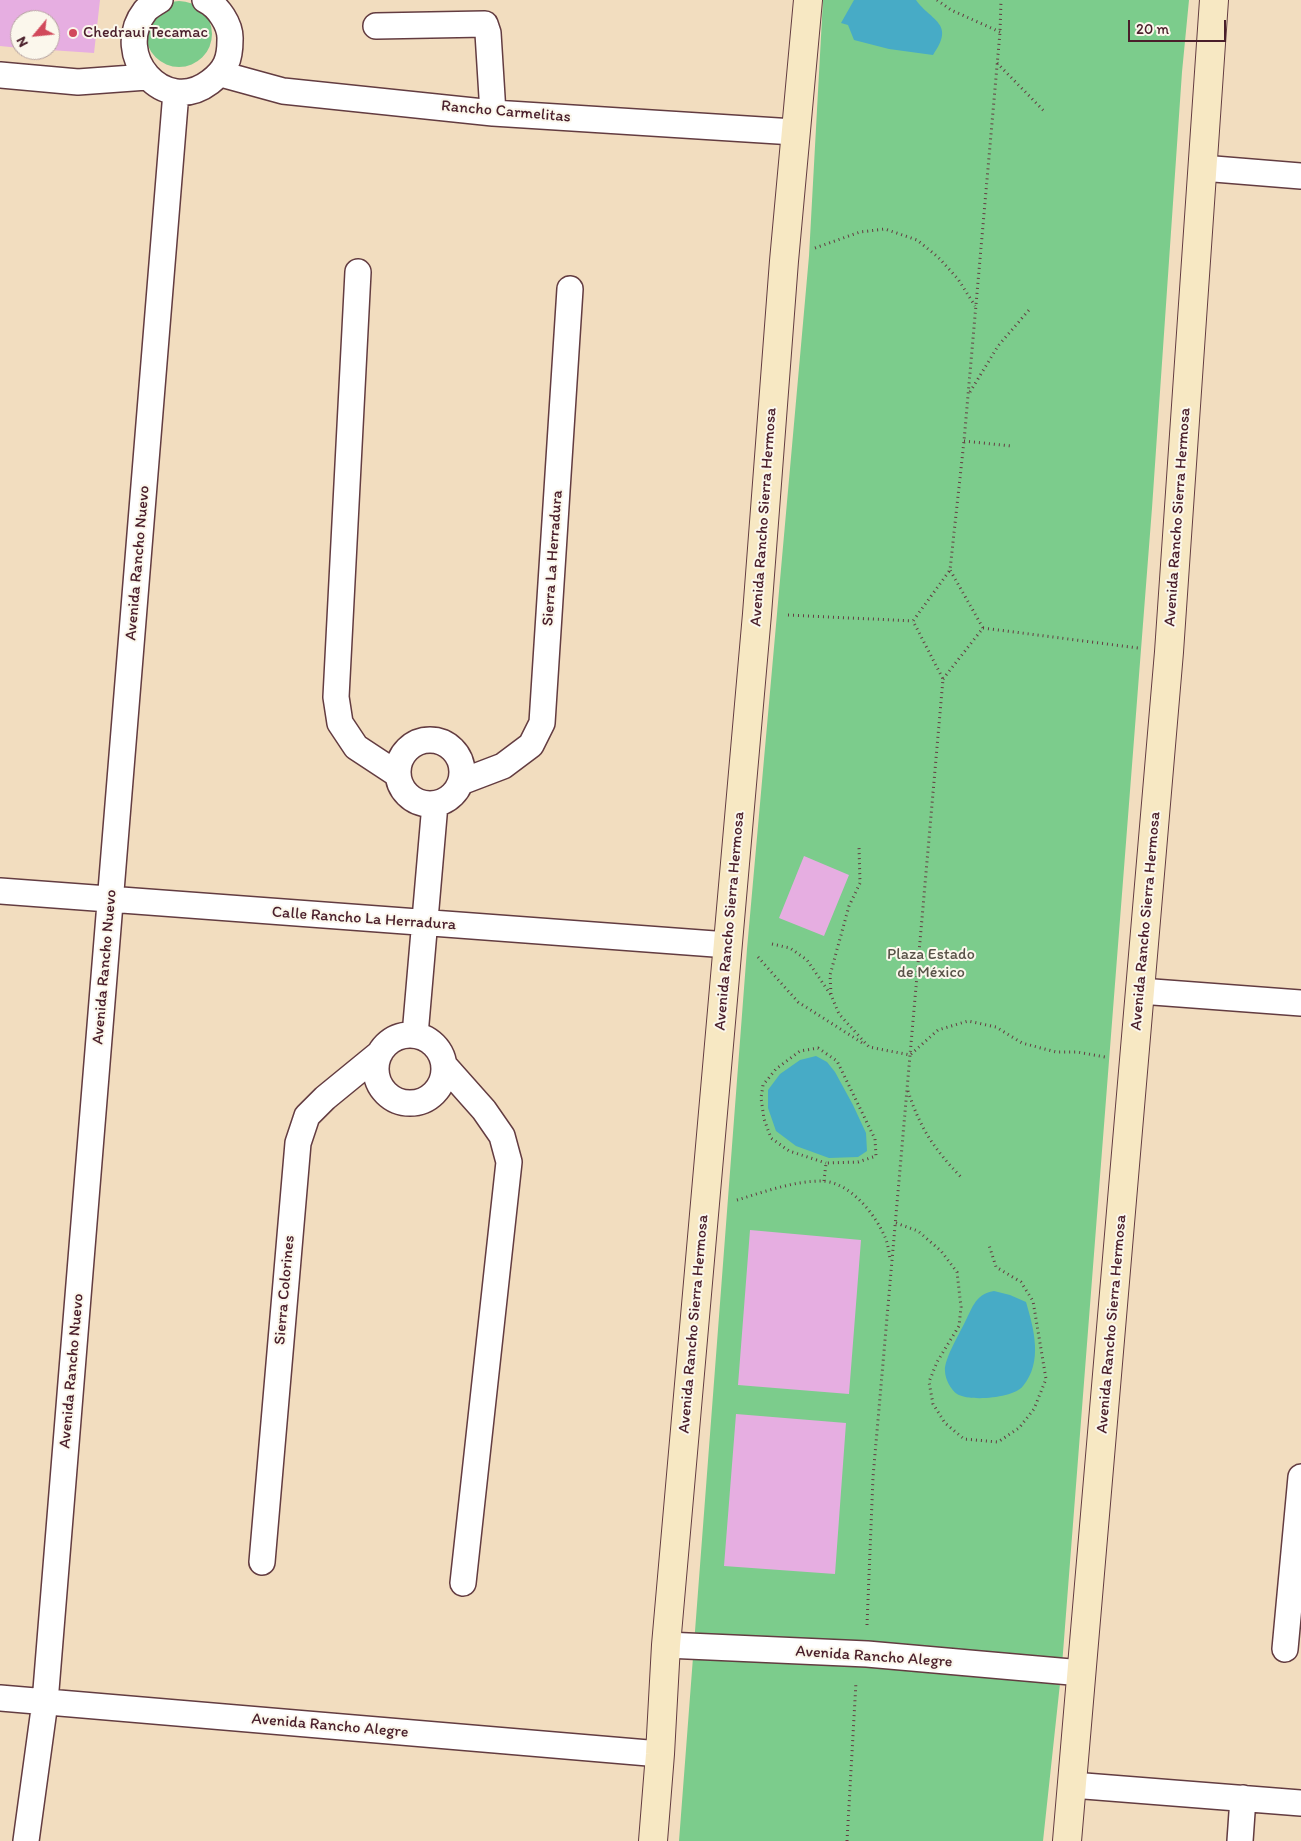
<!DOCTYPE html>
<html>
<head>
<meta charset="utf-8">
<style>
  body { margin:0 }
  #map { position:relative; width:1301px; height:1841px; overflow:hidden; background:#f2ddbf; font-family:Itim,sans-serif }
  canvas { display:block }
  .north { position:absolute; left:10px; top:10px; width:50px; height:50px; box-sizing:border-box; background:#fbf7ec; border:1px solid #b4a19f; border-radius:50%; rotate:242deg; font-size:14px; font-weight:700; line-height:20px; text-align:center; color:#4a1f2b }
  .north::after { content:''; display:block; margin:auto; width:18px; height:22px; background:#d1495b; clip-path:polygon(50% 0,100% 100%,50% 72%,0 100%) }
  .scale { position:absolute; left:1128px; top:20px; width:98px; height:22px; box-sizing:border-box; border:2px solid #4a1f2b; border-top:0; padding-left:6px; font-size:15px; line-height:18px; white-space:nowrap; color:#4a1f2b; -webkit-text-stroke:4px #fbf7ec; paint-order:stroke }
</style>
</head>
<body>
<div id="map">
<canvas width="1301" height="1841"></canvas>
<div class="north">N</div>
<div class="scale">20 m</div>
</div>
<script>
const c = document.querySelector('canvas').getContext('2d');
c.lineJoin = 'round';
function paint(path, color) {
  c.fillStyle = color;
  c.fill(path, 'evenodd');
}
function strokePath(path, color, width, dash) {
  c.strokeStyle = color;
  c.lineWidth = width;
  c.lineCap = dash ? 'butt' : 'round';
  c.setLineDash(dash || []);
  c.stroke(path);
}
function write(font, color, halo, rows, align = 'center') {
  c.font = font + ' Itim,sans-serif';
  c.lineWidth = 4;
  c.setLineDash([]);
  c.textBaseline = 'middle';
  c.strokeStyle = halo;
  c.fillStyle = color;
  for (const [text, x, y, turn = 0] of rows) {
    c.save();
    c.translate(x, y);
    c.rotate((+turn || 0) * Math.PI / 180);
    c.textAlign = isNaN(turn) ? turn : align;
    if (halo) c.strokeText(text, 0, 0);
    c.fillText(text, 0, 0);
    c.restore();
  }
}
paint(new Path2D(`
  M823 0H1189L1182 72 1152 508 1062 1665 1043 1841H679L747 949 809 256Z
  M146 34a33 33 0 1 1 66 0a33 33 0 1 1-66 0Z`), '#7ccc8c');
paint(new Path2D(`
  M854 0H916C931 21 956 23 933 55L889 49 854 40 848 25 841 23Z
  M816 1056 827 1062 835 1072 853 1105 866 1133 867 1151 858 1157 829 1158 796 1146 776 1131 768 1108V1090L780 1074 800 1060Z
  M994 1291 1010 1295 1026 1302C1034 1329 1043 1362 1023 1386 1014 1398 970 1402 957 1394 951 1390 945 1379 945 1371 944 1360 958 1336 963 1326 972 1310 974 1294 994 1291Z`), '#47abc6');
paint(new Path2D(`
  M0 0H100L94 53 50 50V20H20V48L0 46Z
  M804 856 849 875 824 936 779 918Z
  M750 1230 861 1240 849 1394 738 1385Z
  M736 1414 846 1423 835 1574 724 1566Z`), '#e6aee1');
const street = new Path2D(`
  M160 0C155 3 148 7 145 11 111 55 164 117 210 82 226 70 230 59 230 40 231 25 218 6 205 0
  M376 26 485 24 488 33 493 113
  M221 74 283 91 493 113 794 132
  M0 75 78 82 147 77
  M1202 168 1301 176
  M358 272 336 697 340 723 356 747 397 774
  M398 772a32 32 0 1 1 64 0a32 32 0 1 1-64 0Z
  M461 782 503 766 531 745 542 723 570 289
  M0 891 728 945
  M1140 991 1301 1003
  M415 1035 435 804
  M376 1069a34 34 0 1 1 68 0a34 34 0 1 1-68 0Z
  M444 1065 484 1110 502 1136 509 1162 463 1583
  M262 1562 298 1143 307 1116 325 1098 380 1053
  M666 1645 867 1654 1082 1673
  M1285 1649 1301 1477
  M0 1698 660 1754
  M1072 1785 1301 1803
  M26 1841 45 1702 176 92
  M1240 1841 1243 1798`);
const secondary = new Path2D(`
  M653 1841 660 1754 666 1645 757 614 784 261 808 0
  M1067 1841 1169 652 1214 0`);
strokePath(street, '#633c41', 28);
strokePath(secondary, '#633c41', 30);
strokePath(new Path2D(`
  M937 0 951 10 1000 32
  M997 63 1044 111
  M815 248 860 232 885 229 917 240 938 257 958 279 975 306
  M970 392 998 346 1029 310
  M964 441 1011 446
  M788 615 913 621
  M983 628 1138 648
  M943 679 983 628 950 570
  M772 944 790 948 807 960 831 995 839 1014 869 1047 910 1055 938 1030 968 1021 996 1027 1022 1043 1056 1052H1077L1105 1057
  M758 957 798 1002 864 1044
  M831 994 830 975 849 906 860 883 859 847
  M908 1091C920 1128 934 1149 961 1177
  M824 1181 826 1163 858 1162 876 1156 875 1139 837 1061 818 1048 800 1051 776 1069 763 1085 761 1098 764 1119 771 1138 789 1151 826 1163
  M737 1200C764 1192 793 1181 822 1181 850 1182 875 1214 885 1237 888 1244 889 1252 890 1259
  M896 1223 918 1231 941 1251 957 1272 961 1307 959 1326 937 1362 929 1382 933 1404 945 1423 964 1439 998 1442 1019 1428 1034 1409 1046 1379 1033 1301 1021 1282 996 1267 989 1245
  M867 1625 873 1477 943 679 913 621 950 570 964 441 1000 32 1001 0
  M847 1841 856 1682`), '#633c41', 3, [1, 4]);
strokePath(street, '#fff', 25);
strokePath(secondary, '#f7e8c3', 28);
for (const [x, y, r, color] of [
  [73,33,5,"#d1495b"]
]) {
  const dot = new Path2D();
  dot.arc(x, y, r, 0, 2 * Math.PI);
  c.fillStyle = color;
  c.fill(dot);
  strokePath(dot, '#fbf7ec', 2);
}
write('16px', '#4a1f2b', '#fbf7ec', [
  ["Chedraui Tecamac",83,33]
], 'left');
write('16px', '#4a1f2b', '#fbf7ec', [
  ["Rancho Carmelitas",506,112,5],
  ["Avenida Rancho Sierra Hermosa",764,517,-86],
  ["Avenida Rancho Sierra Hermosa",1178,517,-86],
  ["Sierra La Herradura",553,558,-86],
  ["Avenida Rancho Nuevo",138,563,-85],
  ["Calle Rancho La Herradura",364,919,4],
  ["Avenida Rancho Sierra Hermosa",730,921,-85],
  ["Avenida Rancho Sierra Hermosa",1146,921,-85],
  ["Avenida Rancho Nuevo",105,967,-85],
  ["Sierra Colorines",285,1290,-85],
  ["Avenida Rancho Sierra Hermosa",694,1324,-85],
  ["Avenida Rancho Sierra Hermosa",1112,1324,-85],
  ["Avenida Rancho Nuevo",72,1371,-85],
  ["Avenida Rancho Alegre",874,1657,4],
  ["Avenida Rancho Alegre",330,1726,5]
]);
write('16px', '#595348', '#fbf7ec', [
  ["Plaza Estado",931,955],
  ["de México",931,973]
]);
</script>
</body>
</html>
